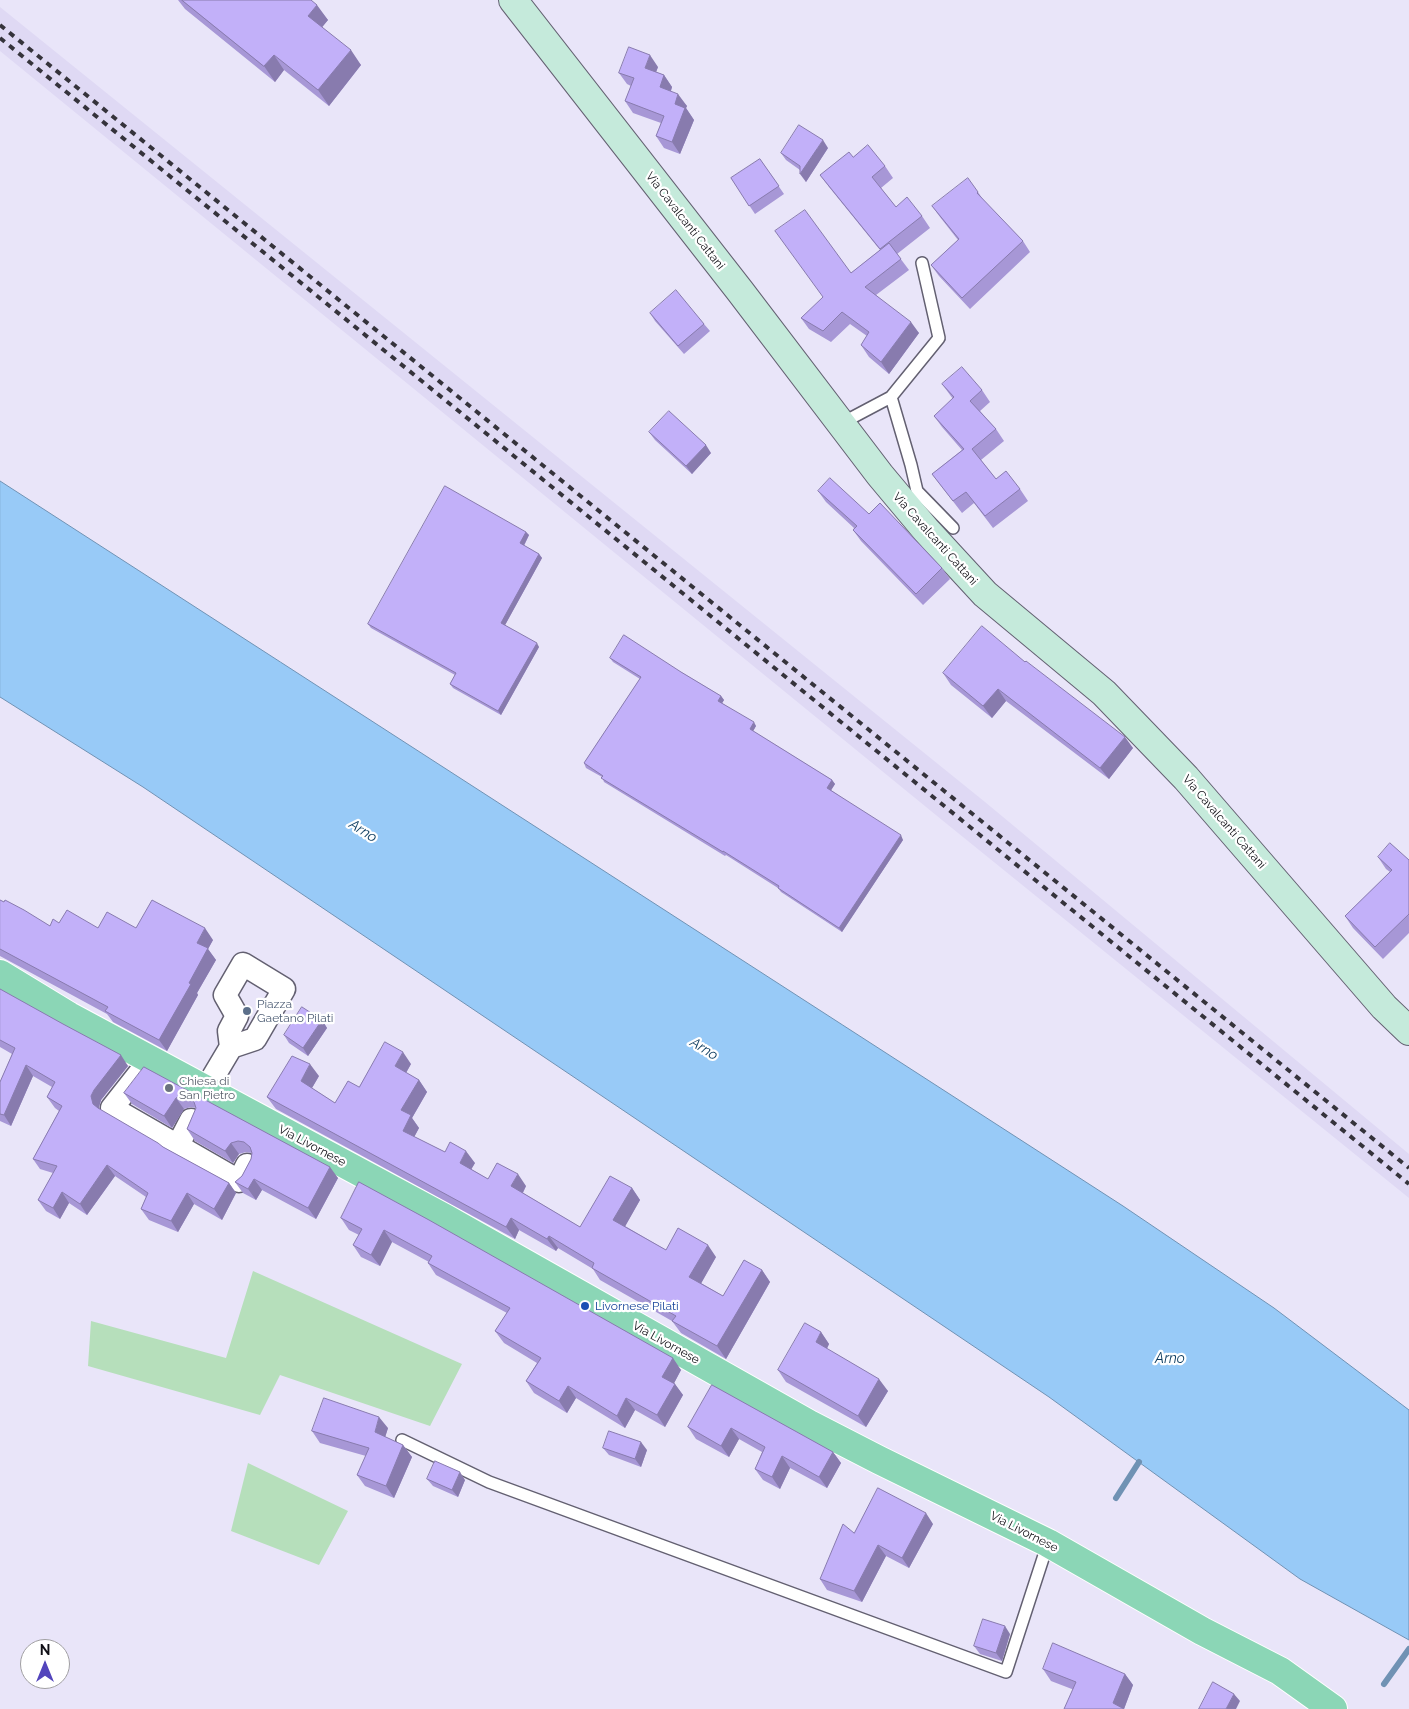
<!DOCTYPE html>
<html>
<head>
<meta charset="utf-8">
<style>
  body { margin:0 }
  #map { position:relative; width:1409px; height:1709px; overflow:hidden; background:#e9e5f9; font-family:Raleway,sans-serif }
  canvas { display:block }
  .north { position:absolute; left:20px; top:1639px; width:50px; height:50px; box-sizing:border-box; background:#fff; border:1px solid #a09fa2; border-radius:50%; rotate:0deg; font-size:14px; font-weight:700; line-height:20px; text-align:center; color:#111016 }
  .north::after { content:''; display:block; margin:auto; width:18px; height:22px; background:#5345bc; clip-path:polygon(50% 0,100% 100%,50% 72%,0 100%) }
</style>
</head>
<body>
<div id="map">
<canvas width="1409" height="1709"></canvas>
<div class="north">N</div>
</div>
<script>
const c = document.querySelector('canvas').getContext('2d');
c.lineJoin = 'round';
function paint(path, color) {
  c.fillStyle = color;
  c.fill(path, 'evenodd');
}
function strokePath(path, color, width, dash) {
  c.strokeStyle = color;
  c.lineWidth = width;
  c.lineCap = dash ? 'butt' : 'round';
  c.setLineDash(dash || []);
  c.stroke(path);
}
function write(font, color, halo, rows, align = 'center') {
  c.font = font + ' Raleway,sans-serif';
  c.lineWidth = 4.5;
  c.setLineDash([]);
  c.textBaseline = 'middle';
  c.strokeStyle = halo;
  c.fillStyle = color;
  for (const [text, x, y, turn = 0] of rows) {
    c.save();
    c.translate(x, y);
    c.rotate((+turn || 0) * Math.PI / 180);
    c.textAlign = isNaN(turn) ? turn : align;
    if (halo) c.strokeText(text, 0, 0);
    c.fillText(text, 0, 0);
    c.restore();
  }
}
paint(new Path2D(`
  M0 7 985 802 1409 1154V1198L942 820 0 51Z`), '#dfd9f4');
paint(new Path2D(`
  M253 1271 462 1364 430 1426 280 1375 260 1415 88 1366 91 1321 226 1358Z
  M248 1463 348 1511 319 1565 231 1531Z`), '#b6dfbb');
const water = new Path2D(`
  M0 481 1123 1206 1274 1308 1409 1410V1640L1300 1579 1049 1397 143 787 0 697Z`);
paint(water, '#98caf7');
strokePath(water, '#7092b4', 1);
strokePath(new Path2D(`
  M1116 1498 1139 1462
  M1384 1684 1409 1649`), '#7092b4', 6);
const lane = new Path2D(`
  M891 397 911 465 917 491 953 528
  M840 424 891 397 939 338 922 263
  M402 1440 489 1482 1006 1672 1048 1543`);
const street = new Path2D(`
  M142 1070 112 1108 239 1181 247 1165
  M206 1089 231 1047 229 1031 237 1016 225 995 243 964 284 989 255 1039 231 1047
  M177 1147 191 1120`);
const secondary = new Path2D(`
  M513 0 740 291 880 475 926 530 985 594 1104 693 1186 778 1384 1007 1409 1031`);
const primary = new Path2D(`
  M0 974 69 1016 445 1218 809 1424 879 1460 1048 1543 1202 1631 1280 1671 1333 1709`);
strokePath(lane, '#636071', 14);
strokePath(street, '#636071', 25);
strokePath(secondary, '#636071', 30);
strokePath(primary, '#fff', 30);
strokePath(lane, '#fff', 11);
strokePath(street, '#fff', 22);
strokePath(secondary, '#c5eadb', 28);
strokePath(primary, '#8bd6b6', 28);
strokePath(new Path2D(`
  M0 25 1409 1168
  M0 38 1409 1184`), '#35333b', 4, [6, 6]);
paint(new Path2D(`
  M178 0H311L328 20 322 27 361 65 329 106 284 70 275 82 185 9Z
  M658 67 656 72 664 75 672 87 671 91 687 106 686 108 694 120 680 154 664 148 656 136 661 123 633 113 625 101 631 86 627 84 619 73Z
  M828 148 806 182 800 170 786 160 781 153Z
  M853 157 885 166 893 178 881 188 896 207 922 216 930 228 897 254 909 270 876 295 919 333 889 374 869 357 861 345 867 336 850 324 831 342 809 329 801 318 851 273 880 250 829 187 820 175Z
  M760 159 784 194 755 214 731 178Z
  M978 192 984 201 1023 241 1030 252 970 309 939 276 931 265 958 240 940 217 932 206Z
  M650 313 704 324 710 331 684 354 655 321Z
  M942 384 982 390 990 402 980 411 996 429 1004 441 981 460 996 479 1020 489 1028 501 993 528 974 503 962 513 932 474 962 450 942 427 934 416 953 399Z
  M649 432 711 453 692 474 655 440Z
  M818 491 869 514 942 568 950 579 923 605 861 541 853 530 854 528 826 502Z
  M526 532 529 535 524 546 539 554 542 558 505 625 539 647 501 715 453 688 450 684 455 675 371 628 368 624Z
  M610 658 681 672 721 696 724 700 722 703 756 726 753 731 832 780 835 784 831 790 903 840 842 932 781 892 778 888 726 855 725 856 604 782 602 777 586 768 584 763 640 679 613 662Z
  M1025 662 1133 748 1109 779 1006 701 992 718 951 685 943 673Z
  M1378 857 1409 860V933L1383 959 1353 928 1345 916 1390 872 1386 869Z
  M0 900 50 926 59 923 98 928H136L213 940 208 949 216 960 197 993 198 995 167 1051 113 1022 107 1014 0 956Z
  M0 989 128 1066 101 1100 99 1107V1109L163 1147 229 1183 236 1193 222 1220 194 1204 178 1232 149 1220 141 1209 146 1197 115 1176 87 1215 69 1203 60 1219 46 1211 38 1200 53 1173 40 1169 33 1159 59 1111 55 1108 47 1097 52 1087 33 1076 11 1126 0 1121V1082L12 1054 0 1047Z
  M322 1020 327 1028 308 1056 289 1043 284 1035Z
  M411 1064 406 1073 419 1080 427 1092 412 1118 419 1128 414 1137 445 1152 475 1163 471 1169 488 1179 526 1186 523 1193 580 1227 632 1188 640 1200 625 1226 666 1250 716 1257 701 1283 723 1296 762 1270 770 1282 726 1359 681 1333 672 1321 600 1280 593 1269 558 1248 556 1251 519 1230 515 1239 276 1109 267 1097 319 1076 312 1088 335 1103 359 1087Z
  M144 1067 338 1178 316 1219 262 1190 256 1200 243 1193 235 1182 242 1176 251 1159 252 1153 246 1152 239 1154 233 1163 195 1141 187 1129 196 1108 191 1107 184 1109 172 1128 132 1104 124 1093Z
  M359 1182 681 1370 674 1383 683 1395 665 1427 635 1410 625 1428 576 1398 567 1413 534 1393 526 1381 537 1363 504 1343 495 1331 507 1313 436 1275 428 1263 429 1262 392 1242 380 1266 361 1257 353 1245 359 1235 349 1230 341 1218Z
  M821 1332 829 1344 827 1349 888 1391 866 1427 786 1382 778 1370Z
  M712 1385 833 1452 841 1463 827 1488 790 1468 780 1489 763 1480 755 1469 762 1452 739 1439 729 1457 696 1439 688 1427Z
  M388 1428 385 1437 403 1445 412 1457 394 1498 365 1486 357 1475 366 1456 320 1443 312 1431Z
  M603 1448 647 1450 641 1467 609 1455Z
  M427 1479 465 1480 458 1497 433 1486Z
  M933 1524 909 1568 886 1556 862 1602 827 1590 820 1579 854 1533Z
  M1010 1634 1002 1661 980 1654 974 1646Z
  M1043 1669 1125 1674 1133 1685 1124 1709 1051 1681Z`), '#a797d6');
paint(new Path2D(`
  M317 5 328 20 319 31 308 16Z
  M351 50 361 65 329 106 318 90Z
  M274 55 284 70 275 82 264 66Z
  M650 55 658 67 653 80 645 68Z
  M664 75 672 87 668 99 660 87Z
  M678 94 687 106 686 108 694 120 680 154 672 142 675 104Z
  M823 140 828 148 806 182 800 174Z
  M911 322 919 333 889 374 881 362Z
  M706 445 711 453 692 474 686 466Z
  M526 532 529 535 523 547 520 543Z
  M539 554 542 558 504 627 501 623Z
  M537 643 539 647 501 715 498 711Z
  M998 689 1006 701 992 718 983 706Z
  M721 696 724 700 721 705 718 701Z
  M754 722 756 726 752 733 750 729Z
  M1125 737 1133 748 1109 779 1100 768Z
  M832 780 835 784 830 792 827 788Z
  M901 835 903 840 842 932 839 928Z
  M205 928 213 940 208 949 216 960 197 993 198 995 167 1051 159 1040 197 943Z
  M322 1020 327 1028 308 1056 303 1048Z
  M403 1052 411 1064 403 1078 395 1066Z
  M121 1055 128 1066 101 1100 99 1107 101 1114 93 1104 91 1096 94 1090Z
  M310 1064 319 1076 309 1093 301 1081Z
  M26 1065 33 1076 11 1126 4 1115Z
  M419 1080 427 1092 412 1118 419 1128 411 1143 403 1131 401 1110Z
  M176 1098 184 1109 172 1128 164 1116Z
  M231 1143 239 1154 233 1163 225 1151Z
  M466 1151 475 1163 468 1175 460 1163Z
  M107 1165 115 1176 87 1215 80 1204Z
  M330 1167 338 1178 316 1219 308 1208Z
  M518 1174 526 1186 520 1198 511 1186Z
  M254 1179 262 1190 256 1200 248 1189Z
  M229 1183 236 1193 222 1220 214 1209Z
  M632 1188 640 1200 622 1232 613 1220Z
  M62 1192 69 1203 60 1219 53 1208Z
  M187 1193 194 1204 178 1232 171 1221Z
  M511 1218 519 1230 515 1239 506 1227Z
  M384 1230 392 1242 380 1266 371 1255Z
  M549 1236 558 1248 556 1251 547 1239Z
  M708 1245 716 1257 698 1289 689 1277Z
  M762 1270 770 1282 726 1359 717 1346Z
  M821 1332 829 1344 824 1354 816 1342Z
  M673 1358 681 1370 671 1389 662 1377Z
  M879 1379 888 1391 866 1427 858 1416Z
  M675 1384 683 1395 665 1427 657 1415Z
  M568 1386 576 1398 567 1413 559 1401Z
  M626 1398 635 1410 625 1428 617 1416Z
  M379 1417 388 1428 383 1444 375 1432Z
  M731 1428 739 1439 729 1457 721 1446Z
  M641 1442 647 1450 641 1467 635 1459Z
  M403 1445 412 1457 394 1498 386 1486Z
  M833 1452 841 1463 827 1488 819 1477Z
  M782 1456 790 1468 780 1489 772 1477Z
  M460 1472 465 1480 458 1497 452 1490Z
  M926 1513 933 1524 909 1568 902 1558Z
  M878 1545 886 1556 862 1602 854 1591Z
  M1005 1626 1010 1634 1002 1661 996 1653Z
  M1125 1674 1133 1685 1124 1709 1113 1703Z
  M1234 1694 1240 1701 1236 1709H1226Z`), '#887bae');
const building = new Path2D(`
  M182 0H311L317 5 308 16 351 50 318 90 274 55 264 66Z
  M629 47 650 55 645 68 664 75 660 87 678 94 675 104 685 108 672 142 656 136 664 116 625 101 634 78 619 73Z
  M799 125 823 140 800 174V166L781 153Z
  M868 145 885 166 872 177 896 207 907 197 922 216 880 249 820 175 849 152 853 157Z
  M760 159 779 186 749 206 731 178Z
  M968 178 978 192 977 193 1023 241 962 298 931 265 959 239 932 206Z
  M805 210 851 273 889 243 901 259 865 287 911 322 881 362 861 345 869 332 842 312 823 331 801 318 823 297 775 231Z
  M676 290 704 324 678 346 650 313Z
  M962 367 982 390 970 401 996 429 972 449 996 479 1006 471 1020 489 985 516 966 492 953 501 932 474 964 449 934 416 954 397 942 384Z
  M669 411 706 445 686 466 649 432Z
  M830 478 869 514 880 503 942 568 916 594 853 530 857 526 818 491Z
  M445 486 526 532 520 543 539 554 501 623 537 643 498 711 450 684 456 673 368 624Z
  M982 626 1025 662 1026 661 1125 737 1100 768 998 689 983 706 943 673Z
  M624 635 681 672 721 696 718 701 754 722 750 729 832 780 827 788 901 835 839 928 778 888 779 886 723 851V852L601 778 603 776 584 763 641 677 610 658Z
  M1390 843 1409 860V914L1375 947 1345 916 1392 870 1378 857Z
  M0 900 4 902 5 900 24 910 50 926 53 919 59 923 67 910 98 928 107 912 136 928 152 900 205 928 197 943 208 948 189 983 191 984 159 1040 105 1011 108 1007 0 949Z
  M0 989 63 1024 121 1055 94 1090 91 1096 93 1104 98 1108 158 1143 163 1147 229 1183 214 1209 187 1193 171 1221 141 1209 148 1193 107 1165 80 1204 62 1192 53 1208 38 1200 57 1166 33 1159 62 1106 47 1097 55 1082 26 1065 4 1115 0 1114V1082L15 1048 0 1040Z
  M302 1007 322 1020 303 1048 284 1035Z
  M385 1042 403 1052 395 1066 419 1080 401 1110 411 1115 403 1131 445 1152 450 1142 466 1151 460 1163 488 1179 497 1163 518 1174 511 1186 580 1227 610 1176 632 1188 613 1220 666 1250 678 1228 708 1245 689 1277 723 1296 744 1260 762 1270 717 1346 672 1321 676 1316 592 1268 594 1263 549 1236 547 1239 511 1218 506 1227 267 1097 292 1056 310 1064 301 1081 335 1103 348 1081 359 1087Z
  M144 1067 330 1167 308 1208 254 1179 248 1189 235 1182 242 1176 251 1159 252 1153 250 1147 244 1142 238 1141 231 1143 225 1151 187 1129 196 1108 194 1102 189 1097 183 1095 176 1098 164 1116 124 1093Z
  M359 1182 429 1220 673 1358 662 1377 675 1384 657 1415 626 1398 617 1416 568 1386 559 1401 526 1381 541 1358 495 1331 510 1308 428 1263 432 1256 384 1230 371 1255 353 1245 362 1229 341 1218Z
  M805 1323 821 1332 816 1342 879 1379 858 1416 778 1370Z
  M712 1385 833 1452 819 1477 782 1456 772 1477 755 1469 765 1447 731 1428 721 1446 688 1427Z
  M324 1398 379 1417 375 1432 403 1445 386 1486 357 1475 369 1448 312 1431Z
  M609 1431 641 1442 635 1459 603 1448Z
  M435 1461 460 1472 452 1490 427 1479Z
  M878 1488 926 1513 902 1558 878 1545 854 1591 820 1579 843 1524 854 1533Z
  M983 1619 1005 1626 996 1653 974 1646Z
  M1053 1643 1125 1674 1113 1703 1124 1709H1064L1076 1682 1043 1669Z
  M1213 1682 1234 1694 1226 1709H1199Z`);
paint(building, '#c2b0f9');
strokePath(building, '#887bae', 1);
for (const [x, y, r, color] of [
  [247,1011,5,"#5c6f8a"],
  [169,1088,5,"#6b7280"],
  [585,1306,5,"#1a4fb4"]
]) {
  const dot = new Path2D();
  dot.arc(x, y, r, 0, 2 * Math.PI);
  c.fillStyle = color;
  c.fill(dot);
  strokePath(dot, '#fff', 2);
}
write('12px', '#111016', '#fff', [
  ["Via Cavalcanti Cattani",685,221,52],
  ["Via Cavalcanti Cattani",935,539,48],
  ["Via Cavalcanti Cattani",1224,822,49],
  ["Via Livornese",312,1146,28],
  ["Via Livornese",666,1343,29],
  ["Via Livornese",1024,1532,27]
]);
write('12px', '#4e5e75', '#fff', [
  ["Piazza",257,1004],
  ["Gaetano Pilati",257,1018]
], 'left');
write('12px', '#5b616d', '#fff', [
  ["Chiesa di",179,1081],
  ["San Pietro",179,1095]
], 'left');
write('12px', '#164399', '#fff', [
  ["Livornese Pilati",595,1306]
], 'left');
write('italic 14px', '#0a3a5e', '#fff', [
  ["Arno",363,831,33],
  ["Arno",704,1049,32],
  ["Arno",1170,1359]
]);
</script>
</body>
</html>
